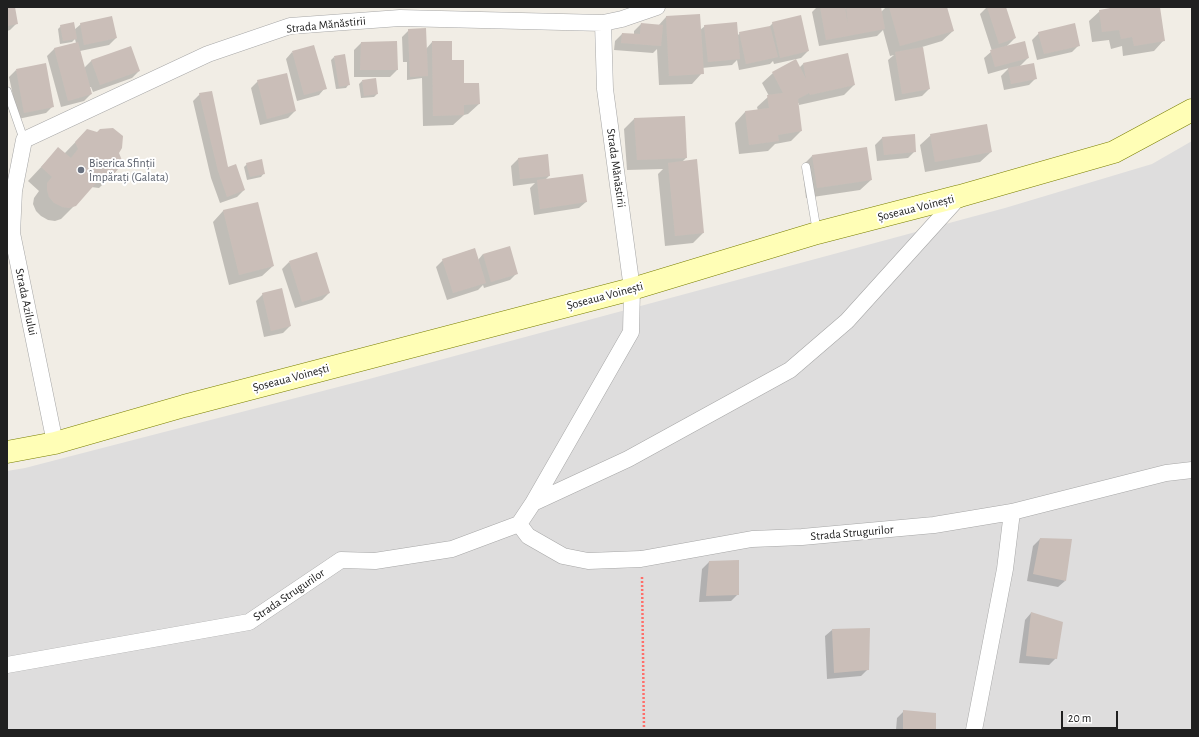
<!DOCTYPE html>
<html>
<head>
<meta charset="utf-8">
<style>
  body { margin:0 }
  #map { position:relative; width:1199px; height:737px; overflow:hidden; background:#f1ede5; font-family:"Alegreya Sans",sans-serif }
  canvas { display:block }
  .frame { position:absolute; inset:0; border:8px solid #202020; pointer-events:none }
  .scale { position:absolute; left:1061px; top:711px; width:57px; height:18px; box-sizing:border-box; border:2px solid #202020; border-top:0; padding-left:5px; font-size:12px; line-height:14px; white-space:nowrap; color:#202020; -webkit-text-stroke:3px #fff; paint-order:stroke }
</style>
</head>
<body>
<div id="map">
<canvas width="1199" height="737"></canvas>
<div class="frame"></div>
<div class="scale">20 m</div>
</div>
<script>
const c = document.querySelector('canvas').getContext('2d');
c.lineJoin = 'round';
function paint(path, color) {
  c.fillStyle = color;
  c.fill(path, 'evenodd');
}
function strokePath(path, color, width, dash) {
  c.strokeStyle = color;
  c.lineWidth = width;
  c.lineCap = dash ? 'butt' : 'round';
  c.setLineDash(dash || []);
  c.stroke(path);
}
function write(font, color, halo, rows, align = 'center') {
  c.font = font + ' "Alegreya Sans",sans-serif';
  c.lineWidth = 4;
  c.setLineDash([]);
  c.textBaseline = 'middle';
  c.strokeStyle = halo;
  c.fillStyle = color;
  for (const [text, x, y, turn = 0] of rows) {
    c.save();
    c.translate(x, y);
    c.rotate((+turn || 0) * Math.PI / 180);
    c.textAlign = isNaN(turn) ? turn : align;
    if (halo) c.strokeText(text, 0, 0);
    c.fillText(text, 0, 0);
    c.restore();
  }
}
paint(new Path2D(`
  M1192 141V730H7V471L25 468 369 379 1005 208 1152 164Z`), '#dedddd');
paint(new Path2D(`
  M7 7H14L17 23 10 30 7 31Z
  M817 7H844V9L847 7H880L881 12 886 7H946L953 31 942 41 922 47 929 89 922 96 895 101 888 60 894 55 890 56 883 30 877 36 819 46 812 12Z
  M987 7H1007L1005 8 1015 38 1006 47 1028 58 1020 66 1036 78 1029 85 1004 90 1001 76 1009 68 988 74 984 58 992 51 980 14Z
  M1118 7H1159L1164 40 1154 51 1123 56 1122 46 1111 49 1109 40 1092 42 1089 21 1100 11Z
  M666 17 700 30 705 26 737 36 740 33 769 27 773 23 808 51 801 58 774 64 773 61 770 64 739 70 737 60 732 65 702 68V73L692 84 659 85 657 49 653 53 614 50 615 41 622 34 634 35V31L641 24 658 26Z
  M81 24 116 38 109 45 80 51 84 68 91 61 130 47 139 71 132 78 93 92 91 87H89L91 94 84 101 61 107 47 56 54 49 76 43 75 39 72 42 60 44 58 29 61 26 74 30Z
  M409 30 426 49 432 42 451 61 463 84 479 104 468 114 464 115 453 125 423 126 422 78 407 80V62H403L402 37Z
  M1039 33 1079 45 1072 52 1037 60 1032 40Z
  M396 42 397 70 390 77H354V50L361 43Z
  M292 52 325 88 319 95 297 101 286 59Z
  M334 57 349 84 346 88 336 89 331 60Z
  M803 64 854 85 844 95 799 105V103L797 104 801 131 791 141 775 144 768 151 739 154 735 123 745 112 758 111 757 107 769 96 762 83 773 73 799 68Z
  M16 70 53 106 46 113 18 119 9 77Z
  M258 81 295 111 288 118 260 125 251 88Z
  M362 81 377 94 374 97 361 98 359 84Z
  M200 94 228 168 244 190 237 197 220 203 211 178 193 101Z
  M634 119 686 158 682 162 703 233 693 243 665 246 658 174 663 169 627 170 624 129Z
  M87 130 117 153 113 174 99 188 91 187 75 205 61 219 55 221 48 220 41 216 36 211 33 204 34 198 39 191 28 181 58 149 64 154ZM108 173V175L99 174Z
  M931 135 991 152 980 162 925 172 920 145Z
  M882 138 915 151 908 158 877 161 875 145Z
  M547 155 549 176 545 180 586 202 579 208 534 215 530 188 535 183 513 186 511 166 518 159Z
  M812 156 871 180 860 190 806 198 802 166Z
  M247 164 264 173 261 177 247 180 244 167Z
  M257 203 273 266 262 276 229 285 213 222 223 211Z
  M483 254 517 273 510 280 484 288 483 285 478 290 447 300 436 267 443 260H478Z
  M289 262 329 293 322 300 295 308 282 269Z
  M263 294 290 326 283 333 264 337 256 301Z
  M1040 539 1065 581 1058 587 1027 581 1033 546Z
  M709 562 738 594 731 601 699 602 702 569Z
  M1031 613 1056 658 1049 665 1019 663 1025 620Z
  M832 630 868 669 861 676 827 679 825 636Z
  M904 711 935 730H896L897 718Z`), '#0003');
paint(new Path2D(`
  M7 7H15L18 24 7 26Z
  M820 7H845L848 25 846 7H881L885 29 826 40Z
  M889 7H947L954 31 900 46Z
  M987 7H1006L1016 38 999 44Z
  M1116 7H1160L1165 41 1134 46 1132 37 1121 39 1119 30 1102 32 1099 10Z
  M700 14 704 74 669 76 666 16Z
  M801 15 809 51 780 58 772 22Z
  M112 16 117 38 84 45 80 23Z
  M74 22 77 39 63 41 60 25Z
  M737 22 740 59 708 62 704 25Z
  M641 23 663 25 661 46 621 43 622 33 640 34Z
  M1075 23 1080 46 1044 54 1038 32Z
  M770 26 778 57 746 64 739 32Z
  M426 28 428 76 410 77 408 29Z
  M397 41 398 70H360L361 42Z
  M432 41H452V60H464V83H479L480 104 464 105V115L433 116Z
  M1025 41 1029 58 995 67 990 50Z
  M78 42 92 94 68 101 54 48Z
  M314 45 327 89 304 95 292 51Z
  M131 46 140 71 100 85 91 60Z
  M923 47 930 89 902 94 895 52Z
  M848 53 855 85 810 95 809 93 798 99 802 131 778 135 779 141 749 145 745 111 769 108 767 95 783 93 772 72 796 59 806 79 803 63Z
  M345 54 350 85 339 87 334 56Z
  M46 63 54 107 24 113 16 69Z
  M1034 63 1037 79 1011 84 1008 68Z
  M287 73 296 111 267 119 257 80Z
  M376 78 378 94 364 96 362 80Z
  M212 91 228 167 236 164 245 190 227 197 218 171 199 93Z
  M685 116 687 158 637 160 634 118Z
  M987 124 992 152 935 162 930 134Z
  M113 128 123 136 122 148 119 153 123 163 114 174H104L76 206 69 208 62 207 54 203 49 197 47 190V183L52 177 41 167 58 147 71 158 78 149 75 142 87 129 97 132 100 129Z
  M915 134 916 152 884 155 882 137Z
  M867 147 872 180 817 188 812 155Z
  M548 154 550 176 520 179 518 158Z
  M262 159 265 174 250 177 246 163Z
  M697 159 704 233 675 236 668 163Z
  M583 174 587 202 540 209 537 180Z
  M258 202 274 266 239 275 223 210Z
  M510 246 518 274 491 282 483 254Z
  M475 248 486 283 453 293 442 259Z
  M317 252 330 293 302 302 289 261Z
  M282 288 291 326 271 331 262 293Z
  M1040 538 1072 539 1066 581 1033 574Z
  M739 560V595L706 596 709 561Z
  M1031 612 1063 622 1057 659 1026 656Z
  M870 628 869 670 834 673 832 629Z
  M903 710 936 713V730H903Z`), '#cabeb8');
const lane = new Path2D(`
  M7 91 24 140
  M806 167 817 232`);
const street = new Path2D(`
  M960 196 847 321 790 370 628 459 533 503 519 524 528 536 563 556 588 561 641 559 752 539 802 537 934 525 1012 512 1166 473 1192 470
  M55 443 12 233 14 191 24 140 208 54 290 26 400 18 603 23 622 19 657 7
  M533 503 631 332 632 289 605 89 603 23
  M7 665 249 622 341 560 375 561 452 549 519 524
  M974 730 1005 569 1012 512`);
const secondary = new Path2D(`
  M7 452 55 443 184 406 632 289 817 233 960 196 1114 152 1192 110`);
strokePath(lane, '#a7a7a7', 9);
strokePath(street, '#a7a7a7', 17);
strokePath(secondary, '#797e00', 23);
strokePath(new Path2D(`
  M642 577 644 730`), '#ff6e69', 2.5, [2, 2]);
strokePath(lane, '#fff', 8);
strokePath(street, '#fff', 16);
strokePath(secondary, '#fffeb6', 22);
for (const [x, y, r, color] of [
  [81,170,4,"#6b7280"]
]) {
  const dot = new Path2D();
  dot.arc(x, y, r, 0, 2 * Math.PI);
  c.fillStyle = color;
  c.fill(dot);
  strokePath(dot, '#fff', 1.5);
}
write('12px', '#202020', '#fff', [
  ["Strada Mănăstirii",326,25,-6],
  ["Strada Mănăstirii",616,168,82],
  ["Șoseaua Voinești",916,208,-14],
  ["Șoseaua Voinești",605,296,-15],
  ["Strada Azilului",26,302,78],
  ["Șoseaua Voinești",291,378,-15],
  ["Strada Strugurilor",852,533,-5],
  ["Strada Strugurilor",289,595,-34]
]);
write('12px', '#5b616d', '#fff', [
  ["Biserica Sfinții",89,163],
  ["Împărați (Galata)",89,177]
], 'left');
</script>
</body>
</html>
